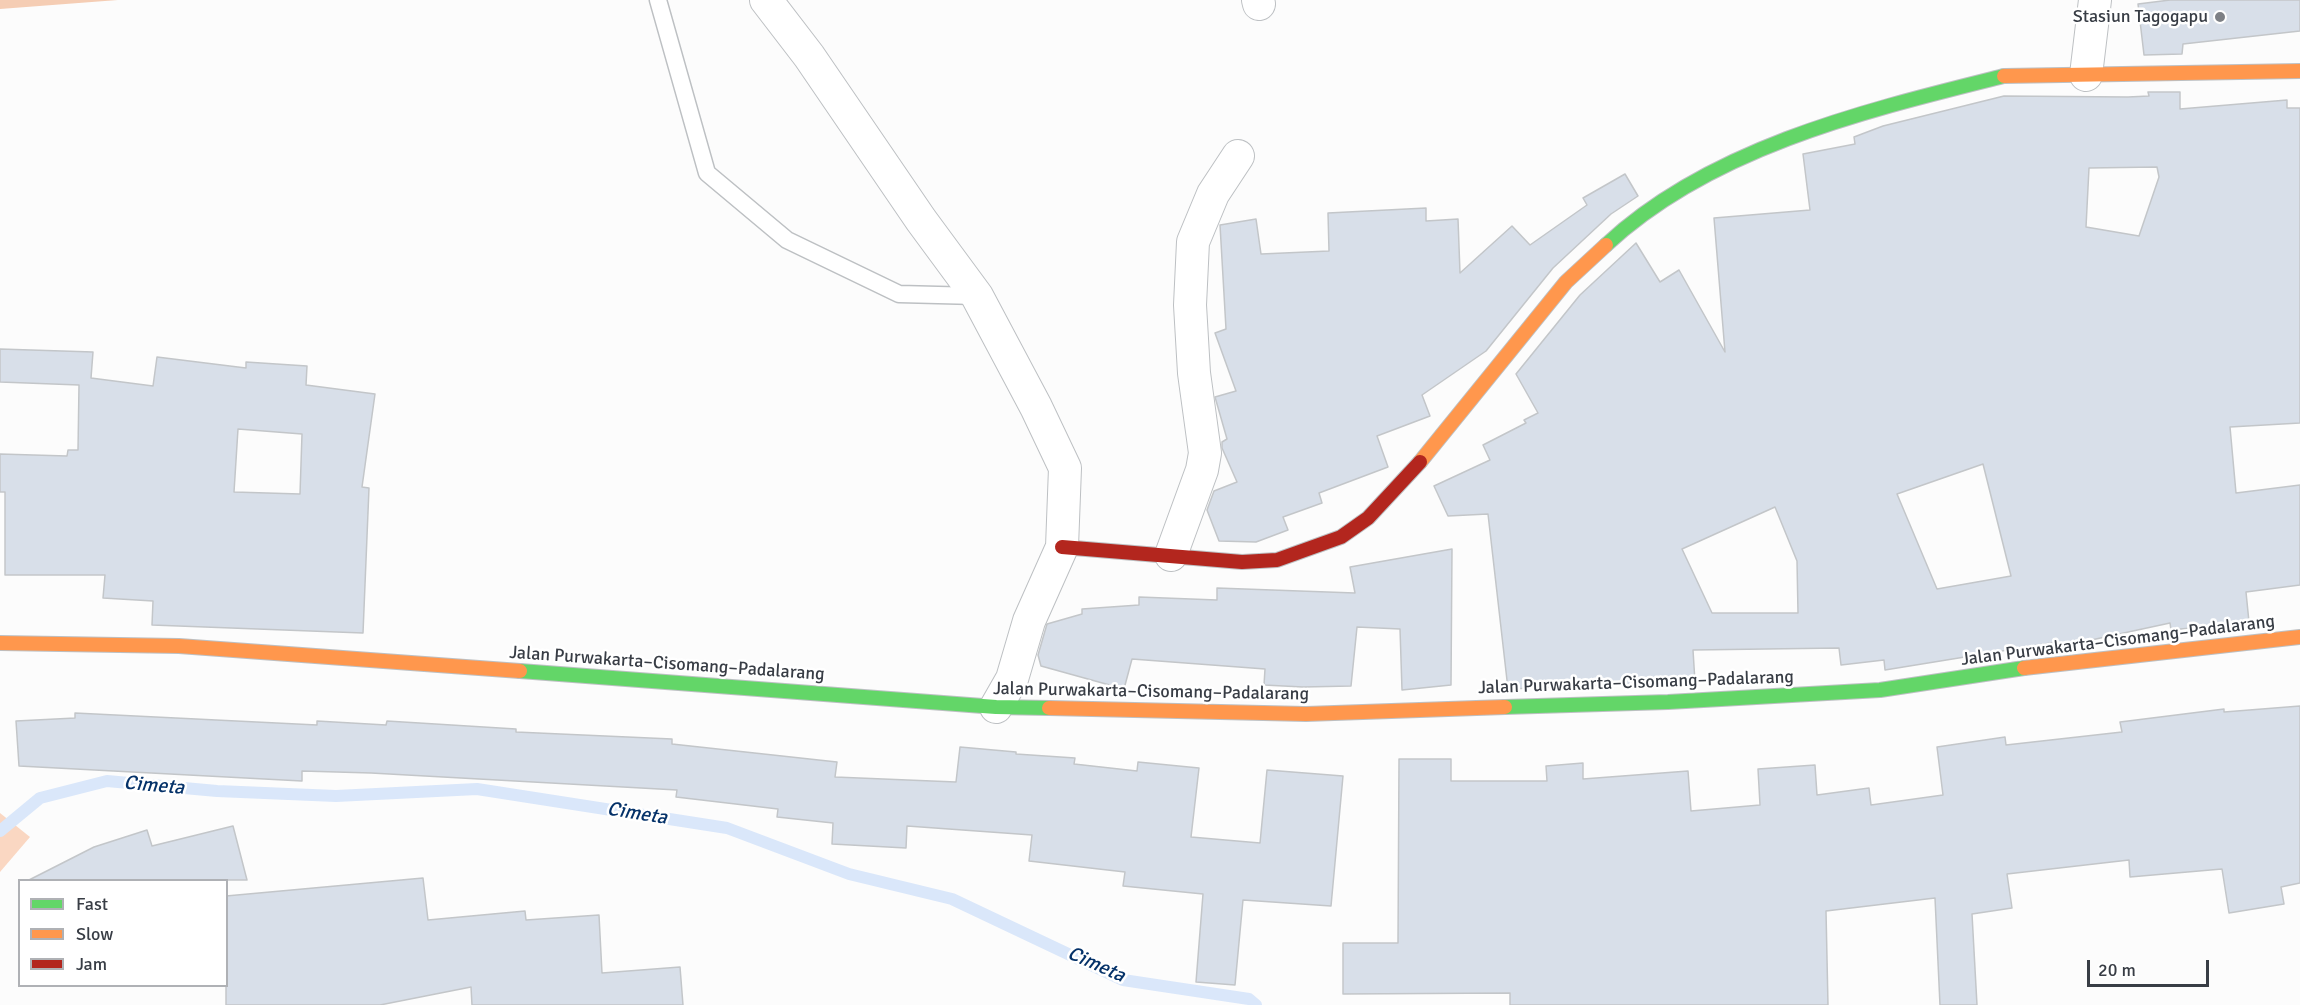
<!DOCTYPE html>
<html>
<head>
<meta charset="utf-8">
<style>
  body { margin:0 }
  #map { position:relative; width:2300px; height:1005px; overflow:hidden; background:#fcfcfc; font-family:Signika,sans-serif }
  canvas { display:block }
  .legend { position:absolute; left:18px; top:879px; width:210px; height:108px; box-sizing:border-box; background:#fff; border:2px solid #afb1b5; margin:0; padding:8px 10px; list-style:none; font-size:18px; color:#383d45 }
  .legend li { display:flex; align-items:center; gap:12px; height:30px }
  .legend b { width:30px; border:2px solid #afb1b5 }
  .scale { position:absolute; left:2087px; top:960px; width:122px; height:27px; box-sizing:border-box; border:3px solid #383d45; border-top:0; padding-left:8px; font-size:18px; line-height:21px; white-space:nowrap; color:#383d45; -webkit-text-stroke:4px #fff; paint-order:stroke }
</style>
</head>
<body>
<div id="map">
<canvas width="2300" height="1005"></canvas>
<ul class="legend">
<li><b style="height:8px;background:#63d668"></b>Fast</li>
<li><b style="height:8px;background:#ff974d"></b>Slow</li>
<li><b style="height:8px;background:#b3261e"></b>Jam</li>
</ul>
<div class="scale">20 m</div>
</div>
<script>
const c = document.querySelector('canvas').getContext('2d');
c.lineJoin = 'round';
function paint(path, color) {
  c.fillStyle = color;
  c.fill(path, 'evenodd');
}
function strokePath(path, color, width, dash) {
  c.strokeStyle = color;
  c.lineWidth = width;
  c.lineCap = dash ? 'butt' : 'round';
  c.setLineDash(dash || []);
  c.stroke(path);
}
function write(font, color, halo, rows, align = 'center') {
  c.font = font + ' Signika,sans-serif';
  c.lineWidth = 5;
  c.setLineDash([]);
  c.textBaseline = 'middle';
  c.strokeStyle = halo;
  c.fillStyle = color;
  for (const [text, x, y, turn = 0] of rows) {
    c.save();
    c.translate(x, y);
    c.rotate((+turn || 0) * Math.PI / 180);
    c.textAlign = isNaN(turn) ? turn : align;
    if (halo) c.strokeText(text, 0, 0);
    c.fillText(text, 0, 0);
    c.restore();
  }
}
paint(new Path2D(`
  M0 813 30 837 0 872Z`), '#fad7c2');
paint(new Path2D(`
  M0 0H118L0 9Z`), '#f5cdb4');
strokePath(new Path2D(`
  M0 831 40 798 107 781 217 791 336 796 477 789 727 828 849 874 952 899 1123 980 1249 999 1256 1005`), '#dae7fa', 12);
const building = new Path2D(`
  M2170 0H2300V31L2183 44 2182 54 2144 55 2138 4Z
  M2148 92H2180V109L2287 100V108H2300V423L2230 427 2236 493 2300 485V585L2246 592 2249 622 2171 630 2170 623 2082 642 2058 645 2057 642 1885 670 1884 660 1841 665 1839 648 1693 650 1695 682 1508 689 1488 514 1448 516 1434 486 1490 460 1483 445 1526 423 1524 420 1538 413 1516 374 1580 295 1636 243 1660 282 1679 270 1725 352 1714 218 1810 210 1803 154 1855 144 1854 137 1883 126 2004 96 2128 97 2149 96ZM2157 167 2159 177 2139 236 2086 227 2089 168ZM1983 464 2011 576 1937 589 1897 494ZM1775 507 1797 561 1798 613H1712L1682 549Z
  M1625 174 1638 196 1611 214 1553 268 1486 351 1422 395 1430 416 1377 436 1388 467 1319 493 1322 503 1283 517 1288 530 1256 542 1219 541 1207 510 1214 491 1237 482 1222 448V442L1227 439 1215 397 1236 391 1215 333 1226 329 1220 225 1256 219 1261 254 1329 251 1328 213 1426 208V221L1458 219 1460 273 1512 226 1530 245 1587 205 1583 198Z
  M0 349 93 352 91 378 153 386 157 357 246 368V362L307 366 306 385 375 394 362 487 369 488 363 633 152 625 153 601 103 598 105 575H5V492H0V454L67 456 68 450H78L79 385 0 382ZM238 429 302 434 300 494 234 492Z
  M1452 549 1451 685 1402 690 1400 629 1357 627 1351 686 1303 687 1264 685 1265 669 1132 659 1124 689 1041 666 1038 655 1047 624 1082 614V609L1139 605V597L1217 600V588L1355 593 1350 567Z
  M2300 706V883L2281 887 2284 904 2229 913 2222 869 2130 877 2129 860 2007 874 2012 908 1972 914 1977 1005H1940L1935 898 1826 911 1828 1005H1510V993L1343 994V943H1398L1399 759H1451V781H1547L1546 766 1583 763V779L1688 771 1691 811 1760 805 1758 769 1815 765 1817 795 1869 788 1871 805 1943 795 1937 747 2005 737 2006 745 2122 732 2120 722 2224 709V712Z
  M75 713 317 725V721L386 725 387 721 516 729V732L672 739V744L837 762 835 777 956 782 960 747 1016 752V754L1075 758 1074 764 1137 771 1138 762 1199 768 1191 837 1260 843 1267 770 1343 776 1331 906 1243 900 1235 985 1196 982 1203 894 1123 886 1125 872 1029 861 1032 835 907 826 906 848 832 844 833 823 777 817 778 809 676 797 677 790 371 773 302 771V781L19 766 16 721 75 718Z
  M233 826 247 880H29L94 847 147 830 152 846Z
  M423 878 428 920 525 911 526 920 599 915 602 973 680 967 683 1005H472L471 987 380 1005H226V896Z`);
paint(building, '#d8dfe9');
strokePath(building, '#c3c6c9', 1.5);
const lane = new Path2D(`
  M658 0 707 173 787 240 899 294 977 296`);
const street = new Path2D(`
  M766 0 809 56 921 220 977 296 1036 407 1065 468 1062 547 1029 621 1012 679 996 707
  M1258 0 1259 4
  M2086 75 2095 0
  M1171 555 1202 470 1205 453 1194 373 1190 305 1193 242 1213 194 1238 156`);
const fast = new Path2D(`
  M1606 245C1711 147 1868 110 2004 76
  M520 671 996 707 1049 708
  M1505 707 1668 702 1880 690 2024 668`);
const slow = new Path2D(`
  M2004 76 2300 71
  M1420 462 1566 282 1606 245
  M0 643 179 646 520 671
  M2024 668 2300 637
  M1049 708 1306 714 1505 707`);
const jam = new Path2D(`
  M1062 547 1242 562 1277 560 1341 537 1368 518 1420 462`);
strokePath(lane, '#bdc0c3', 19);
strokePath(street, '#bdc0c3', 34);
strokePath(fast, '#bdc0c3', 16);
strokePath(slow, '#bdc0c3', 16);
strokePath(jam, '#bdc0c3', 16);
strokePath(lane, '#fff', 16);
strokePath(street, '#fff', 32);
strokePath(fast, '#63d668', 14);
strokePath(slow, '#ff974d', 14);
strokePath(jam, '#b3261e', 14);
for (const [x, y, r, color] of [
  [2220,17,6,"#7d8085"]
]) {
  const dot = new Path2D();
  dot.arc(x, y, r, 0, 2 * Math.PI);
  c.fillStyle = color;
  c.fill(dot);
  strokePath(dot, '#fff', 2);
}
write('18px', '#383d45', '#fff', [
  ["Stasiun Tagogapu",2208,17]
], 'right');
write('18px', '#383d45', '#fff', [
  ["Jalan Purwakarta–Cisomang–Padalarang",2118,641,-7],
  ["Jalan Purwakarta–Cisomang–Padalarang",667,664,4],
  ["Jalan Purwakarta–Cisomang–Padalarang",1636,683,-2],
  ["Jalan Purwakarta–Cisomang–Padalarang",1151,692,1]
]);
write('italic 20px', '#053269', '#fff', [
  ["Cimeta",154,786,5],
  ["Cimeta",637,814,9],
  ["Cimeta",1096,965,24]
]);
</script>
</body>
</html>
